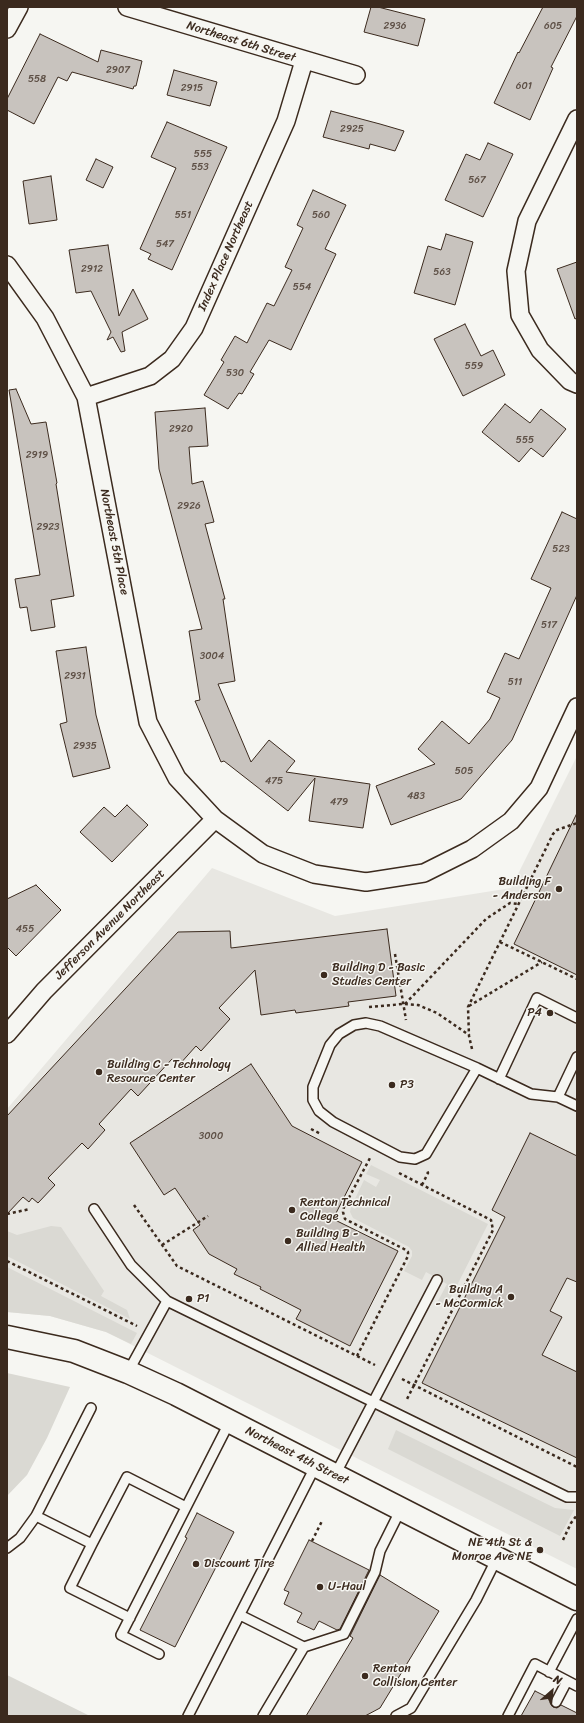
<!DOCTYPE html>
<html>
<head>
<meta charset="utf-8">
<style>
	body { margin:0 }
	#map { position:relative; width:584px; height:1723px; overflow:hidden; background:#f6f6f2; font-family:Sriracha,sans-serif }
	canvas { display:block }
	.frame { position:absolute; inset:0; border:8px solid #3b2a1e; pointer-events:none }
	.north { position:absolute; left:532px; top:1671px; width:40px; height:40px; -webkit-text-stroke:3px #f6f6f2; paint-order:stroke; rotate:27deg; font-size:11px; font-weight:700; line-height:16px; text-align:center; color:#3b2a1e }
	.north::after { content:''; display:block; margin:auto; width:14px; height:18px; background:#3b2a1e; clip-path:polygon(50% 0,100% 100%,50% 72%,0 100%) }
</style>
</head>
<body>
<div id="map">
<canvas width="584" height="1723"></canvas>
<div class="frame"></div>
<div class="north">N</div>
</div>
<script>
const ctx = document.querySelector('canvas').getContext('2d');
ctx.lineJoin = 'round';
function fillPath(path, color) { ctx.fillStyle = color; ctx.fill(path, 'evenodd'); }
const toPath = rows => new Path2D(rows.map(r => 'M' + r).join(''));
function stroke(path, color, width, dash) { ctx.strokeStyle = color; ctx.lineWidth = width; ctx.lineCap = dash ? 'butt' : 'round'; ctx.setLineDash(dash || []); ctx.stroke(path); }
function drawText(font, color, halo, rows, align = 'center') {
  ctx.font = font + ' Sriracha,sans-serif'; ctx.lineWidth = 3; ctx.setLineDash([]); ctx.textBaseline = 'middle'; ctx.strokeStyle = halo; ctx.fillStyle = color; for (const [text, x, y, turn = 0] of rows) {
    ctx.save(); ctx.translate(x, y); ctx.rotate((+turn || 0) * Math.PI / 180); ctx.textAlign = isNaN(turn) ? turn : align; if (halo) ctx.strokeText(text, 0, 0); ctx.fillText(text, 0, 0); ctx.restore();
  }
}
fillPath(toPath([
	[577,756,577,1569,106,1332,50,1316,7,1312,7,1109,212,868,335,916,511,888]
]), '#e8e7e2');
fillPath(toPath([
	[371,1165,488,1224,447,1305,438,1301,447,1284,426,1272,422,1280,404,1271,412,1256,412,1251,409,1247,353,1218,350,1212,351,1207,355,1209,359,1202,355,1199,364,1180,376,1187,380,1180,366,1174],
	[51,1226,61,1227,104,1291,101,1296,127,1310,130,1319,7,1256,7,1231,17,1235],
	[7,1267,137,1333,131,1344,106,1332,50,1316,7,1312],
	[7,1373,70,1387,47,1438,27,1475,7,1496],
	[396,1430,555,1508,574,1510,560,1536,388,1449],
	[7,1675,90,1716,7,1716]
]), '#dad9d3');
const building = toPath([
	[371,7,378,7,425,19,418,46,364,32,371,7],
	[543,7,577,7,577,16,551,67,553,68,530,120,494,103,518,52,519,53,543,7],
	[40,34,98,62,101,50,142,61,136,86,134,86,133,89,72,72,67,81,58,77,34,124,7,110,7,99,40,34],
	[174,70,217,82,210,106,167,95,174,70],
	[331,111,380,124,404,131,395,151,370,144,369,149,323,137,331,111],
	[167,122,227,147,172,270,148,259,151,254,140,249,176,168,151,157,167,122],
	[488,143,513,154,483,217,445,200,466,154,480,160,488,143],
	[96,159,113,167,103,188,86,180,96,159],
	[51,176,57,220,29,224,23,181,51,176],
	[313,190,346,205,325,249,336,254,291,350,269,340,250,372,254,374,242,394,239,393,228,409,204,395,224,362,221,360,235,336,247,343,267,303,274,306,292,270,285,267,303,228,297,225,313,190],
	[446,234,473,242,455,305,414,293,428,246,441,250,446,234],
	[108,245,119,316,133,289,148,319,122,332,125,351,121,352,113,337,107,340,111,332,91,291,76,293,69,250,108,245],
	[577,262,577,318,575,319,557,269,577,262],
	[465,324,481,356,493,350,505,375,463,396,434,339,465,324],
	[16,389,31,424,46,422,57,483,56,484,74,596,51,600,55,627,31,631,27,607,20,608,15,579,40,575,9,390,16,389],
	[505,404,530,423,541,409,566,429,543,457,531,448,519,462,482,432,505,404],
	[205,408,208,446,189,447,192,484,203,481,214,522,205,524,225,599,223,599,235,681,218,684,251,762,269,740,295,761,286,772,370,784,363,828,309,821,315,778,288,811,224,761,221,762,195,701,200,700,189,631,202,629,159,469,155,412,205,408],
	[562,512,577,519,577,595,512,740,461,799,391,825,376,786,435,764,418,749,442,721,469,744,490,719,500,698,487,692,505,653,519,659,551,588,531,579,562,512],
	[86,647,96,715,110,768,73,777,60,724,67,722,56,651,86,647],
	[127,805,148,825,112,862,80,832,104,807,115,817,127,805],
	[577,813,577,975,514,944,577,813],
	[36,885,61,910,16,956,7,947,7,899,36,885],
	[387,929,396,996,348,1002,349,1006,296,1013,295,1010,261,1015,255,970,219,1008,230,1019,201,1051,196,1046,179,1065,172,1059,138,1096,131,1089,99,1124,105,1130,88,1149,82,1143,48,1178,55,1185,38,1203,32,1198,29,1202,23,1197,7,1214,7,1116,178,932,230,931,231,948,387,929],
	[251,1064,292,1126,362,1162,333,1219,398,1251,350,1346,296,1319,301,1310,260,1289,261,1287,234,1274,237,1269,209,1254,193,1230,200,1225,175,1188,164,1195,130,1143,251,1064],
	[530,1133,577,1156,577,1282,567,1278,550,1311,562,1317,542,1355,577,1372,577,1458,422,1383,505,1217,492,1210,530,1133],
	[197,1513,234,1532,175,1647,140,1630,187,1538,185,1537,197,1513],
	[309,1540,369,1570,340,1629,337,1630,319,1621,314,1630,297,1622,302,1613,284,1604,289,1592,284,1590,309,1540],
	[380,1575,439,1611,380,1708,365,1716,306,1716,353,1638,350,1636,380,1575],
	[535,1691,551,1699,550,1703,553,1707,557,1708,561,1705,577,1713,577,1716,521,1716,535,1691]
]);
fillPath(building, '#c8c3be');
stroke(building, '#3b2a1e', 1);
const service = toPath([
	[477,1068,426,1154,415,1159,400,1157,333,1122,319,1111,313,1100,313,1087,330,1045,339,1034,354,1025,366,1023,380,1026,477,1068,531,1094,558,1097,577,1106],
	[499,1079,537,998,577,1018],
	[558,1097,577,1057],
	[94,1209,131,1265,167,1301,128,1372],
	[167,1301,567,1497,577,1497],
	[335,1475,437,1280],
	[36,1516,92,1544],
	[7,1548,20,1538,36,1516,91,1408],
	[240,1615,304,1647],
	[130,1618,70,1588,92,1544,127,1477,186,1507],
	[159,1654,121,1635,230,1421],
	[549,1672,577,1619],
	[556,1702,567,1681],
	[188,1716,316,1465],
	[263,1716,304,1647,344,1634,375,1572,380,1551,401,1509],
	[396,1716,411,1708,476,1600,497,1558],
	[508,1716,535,1664,577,1686]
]);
const minor = toPath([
	[127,7,356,75],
	[7,29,19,7],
	[577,119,527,221,516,271,520,315,540,350,570,381,577,384],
	[7,265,45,318,86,397,148,722,177,778,215,819,263,854,314,874,366,882,424,873,472,849,511,821,539,788,577,707],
	[86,397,150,376,172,359,194,328,286,121,304,61],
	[7,1034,44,991,215,819]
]);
const secondary = toPath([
	[7,1337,74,1351,128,1372,176,1394,577,1599]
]);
stroke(service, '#3b2a1e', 12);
stroke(minor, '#3b2a1e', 20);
stroke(secondary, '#3b2a1e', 25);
stroke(toPath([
	[500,942,577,979],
	[395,954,406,1020],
	[405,1004,486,919,510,903,519,904],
	[469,1006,542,962],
	[369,1007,403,1004,418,1005,437,1013,469,1035],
	[472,1049,469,1036,468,1007,553,834,557,830,577,823],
	[311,1129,321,1134],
	[399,1173,491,1220,493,1230,406,1401],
	[422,1185,428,1173,427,1170],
	[134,1205,177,1266,375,1365],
	[7,1214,30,1209],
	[162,1245,208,1216],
	[7,1261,137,1326],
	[357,1356,408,1256,408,1252,404,1249,345,1219,343,1212,344,1207,370,1158],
	[402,1379,577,1467],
	[563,1540,571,1523,577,1515],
	[312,1541,322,1521]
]), '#3b2a1e', 2.5, [3, 3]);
stroke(service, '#f6f6f2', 9);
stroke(minor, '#f6f6f2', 17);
stroke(secondary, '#f6f6f2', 22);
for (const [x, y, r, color] of [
	[559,889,4,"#3b2a1e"],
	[324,975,4,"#3b2a1e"],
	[550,1013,4,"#3b2a1e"],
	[99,1072,4,"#3b2a1e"],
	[392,1085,4,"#3b2a1e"],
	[292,1210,4,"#3b2a1e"],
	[288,1241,4,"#3b2a1e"],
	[511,1297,4,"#3b2a1e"],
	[189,1299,4,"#3b2a1e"],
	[540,1550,4,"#3b2a1e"],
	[196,1564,4,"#3b2a1e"],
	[320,1587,4,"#3b2a1e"],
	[365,1676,4,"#3b2a1e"]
]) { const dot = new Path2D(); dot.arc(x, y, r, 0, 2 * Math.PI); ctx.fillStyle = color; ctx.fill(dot); stroke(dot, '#f6f6f2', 1.5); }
drawText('10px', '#5e5046', null, [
	["2936",395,26],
	["605",553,26],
	["2907",118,70],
	["558",37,79],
	["601",524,86],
	["2915",192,88],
	["2925",352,129],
	["555",203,154],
	["553",200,167],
	["567",477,180],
	["551",183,215],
	["560",321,215],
	["547",165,244],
	["2912",92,269],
	["563",442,272],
	["554",302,287],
	["559",474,366],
	["530",235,373],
	["2920",181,429],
	["555",525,440],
	["2919",37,455],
	["2926",189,506],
	["2923",48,527],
	["523",561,549],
	["517",549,625],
	["3004",212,656],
	["2931",75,676],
	["511",515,682],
	["2935",85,746],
	["505",464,771],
	["475",274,781],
	["483",416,796],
	["479",339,802],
	["455",25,929],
	["3000",211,1136]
]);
drawText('12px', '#3b2a1e', '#f6f6f2', [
	["Northeast 6th Street",241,42,17],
	["Index Place Northeast",226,256,-66],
	["Northeast 5th Place",114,542,79],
	["Jefferson Avenue Northeast",110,925,-45],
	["Northeast 4th Street",297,1456,27]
]);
drawText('12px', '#3b2a1e', '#f6f6f2', [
	["Building F",551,882,"right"],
	["- Anderson",551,896,"right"],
	["Building D - Basic",332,968],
	["Studies Center",332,982],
	["P4",542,1013,"right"],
	["Building C - Technology",107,1065],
	["Resource Center",107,1079],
	["P3",400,1085],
	["Renton Technical",300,1203],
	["College",300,1217],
	["Building B -",296,1234],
	["Allied Health",296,1248],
	["Building A",503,1290,"right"],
	["- McCormick",503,1304,"right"],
	["P1",197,1299],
	["NE 4th St &",532,1543,"right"],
	["Monroe Ave NE",532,1557,"right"],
	["Discount Tire",204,1564],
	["U-Haul",328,1587],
	["Renton",373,1669],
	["Collision Center",373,1683]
], 'left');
</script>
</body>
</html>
